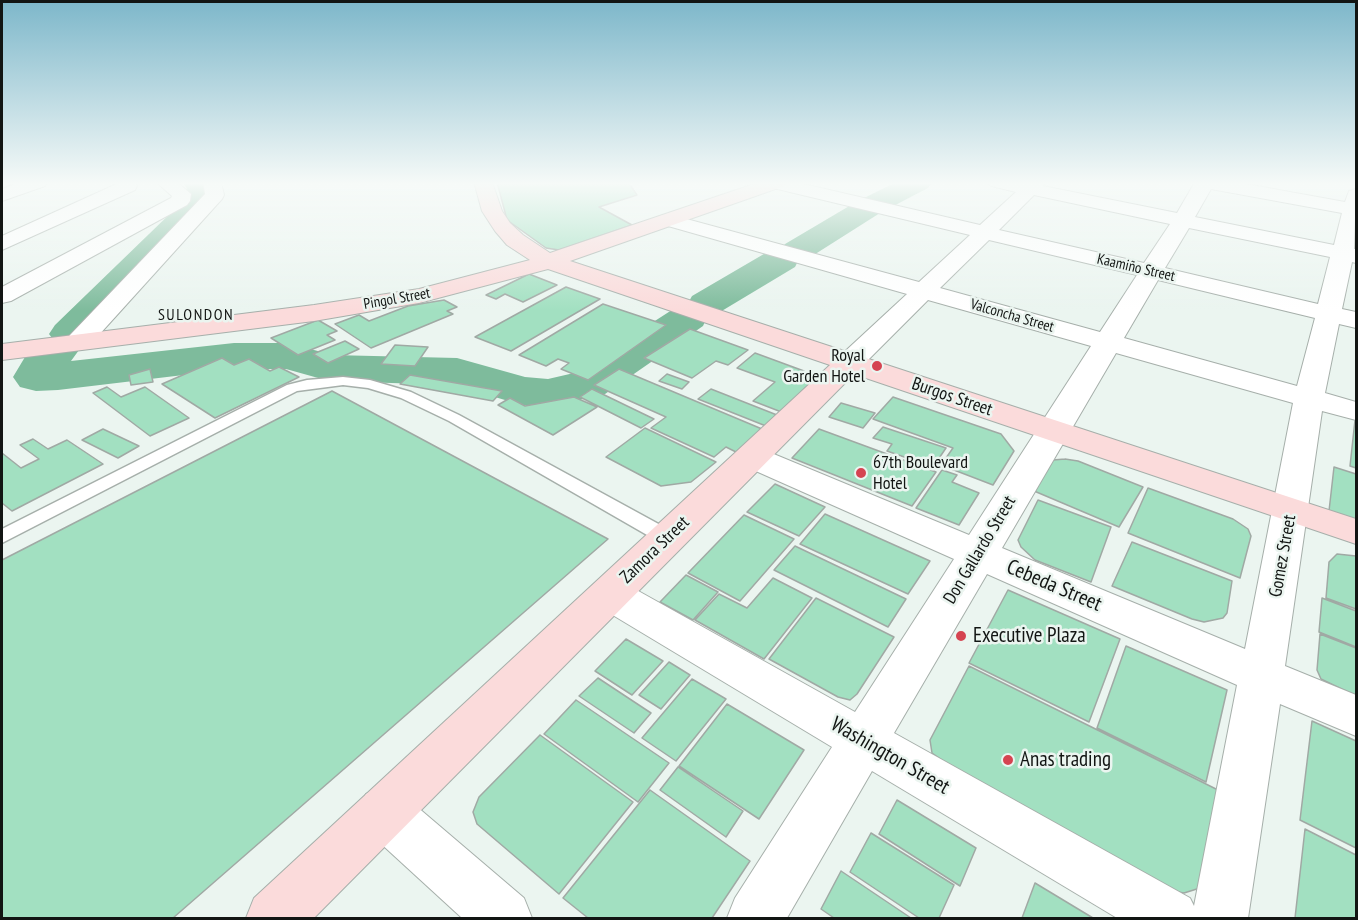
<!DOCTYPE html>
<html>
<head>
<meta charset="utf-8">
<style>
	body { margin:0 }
	#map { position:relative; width:1358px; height:920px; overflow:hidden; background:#ebf5f0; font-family:"PT Sans Narrow",sans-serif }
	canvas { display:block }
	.frame { position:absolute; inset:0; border:3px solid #121513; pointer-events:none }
</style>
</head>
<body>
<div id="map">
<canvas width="1358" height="920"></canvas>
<div class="frame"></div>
</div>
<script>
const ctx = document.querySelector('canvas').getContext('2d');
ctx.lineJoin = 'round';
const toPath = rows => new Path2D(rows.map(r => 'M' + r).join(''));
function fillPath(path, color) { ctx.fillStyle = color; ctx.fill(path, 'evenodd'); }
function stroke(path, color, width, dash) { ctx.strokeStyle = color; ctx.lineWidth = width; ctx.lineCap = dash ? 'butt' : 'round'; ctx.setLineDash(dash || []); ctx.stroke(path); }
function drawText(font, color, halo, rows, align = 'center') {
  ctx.font = font + ' "PT Sans Narrow",sans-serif'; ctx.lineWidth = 5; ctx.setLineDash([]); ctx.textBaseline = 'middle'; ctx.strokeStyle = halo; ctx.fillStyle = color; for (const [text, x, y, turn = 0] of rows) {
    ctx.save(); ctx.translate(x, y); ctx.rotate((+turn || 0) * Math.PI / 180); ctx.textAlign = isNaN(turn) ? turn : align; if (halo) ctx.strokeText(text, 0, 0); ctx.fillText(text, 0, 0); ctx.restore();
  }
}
fillPath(toPath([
	[183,182,212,182,218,191,202,217,85,343,75,345,79,350,71,361,234,343,289,343,332,355,457,358,525,377,548,379,574,373,675,308,687,305,692,296,769,251,781,249,785,244,856,202,896,182,932,182,928,188,880,213,809,258,798,261,795,267,720,312,708,315,703,326,605,394,548,407,522,405,454,385,329,381,286,369,234,369,58,390,36,391,20,387,13,377,25,357,42,341,52,338,49,334,55,325,180,204,188,191,183,182]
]), '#7ebb9c');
const building = toPath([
	[497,182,628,182,637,195,599,207,632,225,559,250,546,248,507,220,497,182],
	[529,274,557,285,523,302,505,294,496,299,486,295,529,274],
	[566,287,600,299,511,351,475,337,566,287],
	[444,300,457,307,447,311,453,314,371,348,335,324,359,315,369,321,408,306,444,300],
	[603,304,666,325,588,380,561,369,569,363,558,359,546,366,519,355,603,304],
	[318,320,337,331,327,335,335,340,298,355,271,338,318,320],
	[690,329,748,350,728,365,716,361,692,378,644,358,690,329],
	[345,341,359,349,328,363,313,354,345,341],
	[395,345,428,347,415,366,381,364,395,345],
	[755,353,804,371,813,386,784,413,753,401,775,382,737,368,755,353],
	[222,358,234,365,249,359,270,371,279,367,299,377,215,418,162,384,222,358],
	[150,369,153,382,131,385,129,375,150,369],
	[619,369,762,429,736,452,726,447,714,457,651,428,666,417,594,385,619,369],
	[667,374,689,382,682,389,659,381,667,374],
	[410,375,502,391,493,401,400,384,410,375],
	[107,387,121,397,145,387,189,418,150,436,93,393,107,387],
	[592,389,654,419,641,428,580,397,592,389],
	[711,389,777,415,766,426,698,399,711,389],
	[332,391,608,539,173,918,2,918,2,560,332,391],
	[574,397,597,407,553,435,498,405,510,398,525,406,574,397],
	[893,397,1001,434,1014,451,993,485,941,465,953,448,873,419,893,397],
	[841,403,875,413,863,428,829,417,841,403],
	[1355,420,1356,420,1356,468,1350,466,1355,420],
	[883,427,946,448,933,467,887,451,892,444,873,438,883,427],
	[645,428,716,462,691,482,661,486,606,457,645,428],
	[103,429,139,446,118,458,82,440,103,429],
	[819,429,936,472,912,506,792,458,819,429],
	[33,439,48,449,67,440,103,464,12,511,2,503,2,453,21,468,39,459,20,445,33,439],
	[1065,459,1078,461,1143,487,1119,527,1027,488,1053,460,1065,459],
	[1334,467,1356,474,1356,520,1329,511,1334,467],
	[942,470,957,475,952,482,979,493,959,525,916,508,942,470],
	[775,484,825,507,799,536,747,512,775,484],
	[1148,488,1233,519,1248,529,1251,536,1240,578,1128,533,1148,488],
	[1038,500,1111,527,1091,582,1035,560,1021,547,1018,540,1038,500],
	[825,514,930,561,908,594,800,544,825,514],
	[744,515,794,539,740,601,688,573,744,515],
	[1132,542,1232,581,1227,613,1223,618,1204,622,1192,619,1112,586,1132,542],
	[795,546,906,599,888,627,774,570,795,546],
	[1337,554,1356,556,1356,609,1326,598,1329,562,1337,554],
	[686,575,718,592,693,620,660,602,686,575],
	[773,578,812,598,764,659,695,620,719,594,747,608,773,578],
	[1008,590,1120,639,1089,722,969,663,1008,590],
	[816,598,894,637,857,694,850,700,838,697,769,659,816,598],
	[1322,598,1356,611,1356,647,1319,632,1322,598],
	[1320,634,1356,648,1356,696,1321,679,1317,670,1320,634],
	[626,639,663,661,632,695,595,671,626,639],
	[1126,646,1227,690,1206,782,1097,728,1126,646],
	[669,662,690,675,661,709,639,695,669,662],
	[969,666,1220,791,1200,888,1184,893,1172,891,946,763,932,753,930,740,969,666],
	[598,678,651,713,634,733,579,696,598,678],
	[692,679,726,699,676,761,642,738,692,679],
	[576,700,669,763,638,802,544,734,576,700],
	[727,704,804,750,759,819,679,766,727,704],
	[1312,721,1356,741,1356,848,1300,820,1312,721],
	[540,735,633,802,559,894,477,824,473,812,479,797,540,735],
	[678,767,743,811,726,837,660,790,678,767],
	[650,790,750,861,712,918,588,918,563,898,650,790],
	[897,800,976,848,960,886,879,834,897,800],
	[1305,829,1356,855,1356,918,1295,918,1305,829],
	[871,833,954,885,939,918,919,918,850,872,871,833],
	[841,871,911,918,834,918,821,909,841,871],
	[1035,883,1093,918,1022,918,1035,883]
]);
fillPath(building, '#a2e0c1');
stroke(building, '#a0a9a4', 1.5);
const lane = toPath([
	[343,377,370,380,411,392,459,415,675,533,677,538,675,543,668,544,661,543,449,421,401,398,368,388,343,385,297,391,2,543,2,529,287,385,307,380,343,377]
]);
const street = toPath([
	[21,182,48,182,45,186,2,201,2,189,21,182],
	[121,182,135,182,137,186,135,190,2,250,2,236,121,182],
	[156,182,177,182,191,194,190,201,187,205,11,301,2,303,2,287,171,198,172,196,156,182],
	[203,182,221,182,224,195,222,199,88,347,79,349,70,347,66,341,70,335,205,194,203,182],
	[795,182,980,225,1016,192,991,186,988,182,1046,182,1043,186,1177,213,1195,182,1235,182,1345,202,1349,191,1356,189,1354,249,1356,249,1356,263,1352,262,1342,309,1356,312,1356,328,1339,324,1325,393,1356,402,1356,420,1322,411,1285,666,1356,695,1356,736,1280,704,1248,918,1117,918,872,771,787,918,727,918,735,898,832,747,596,605,590,594,596,583,610,579,624,583,855,712,954,559,740,464,736,457,740,450,752,447,764,450,969,535,1091,346,928,300,860,368,850,370,840,368,836,362,840,356,907,294,661,224,658,220,661,216,668,214,919,282,970,235,769,187,766,183,795,182],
	[1211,189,1342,213,1334,245,1195,217,1211,189],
	[1034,195,1170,224,1144,263,999,230,1034,195],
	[1189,228,1330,257,1318,304,1165,268,1189,228],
	[989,240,1137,275,1100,332,940,288,989,240],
	[1158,280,1315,318,1297,386,1124,338,1158,280],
	[1116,353,1293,403,1245,649,1002,548,1116,353],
	[987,574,1237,685,1194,906,1190,898,894,733,987,574],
	[384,787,402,794,524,898,532,918,462,918,366,830,358,812,366,794,384,787]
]);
const secondary = toPath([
	[474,182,492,182,502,211,510,223,523,235,550,253,760,182,787,182,784,186,570,261,1356,519,1356,544,854,374,314,918,246,918,254,898,830,365,548,269,419,303,314,321,2,360,2,344,314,305,419,289,530,260,507,245,495,231,482,211,474,182]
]);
stroke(lane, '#a6afaa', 3);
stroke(street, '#a6afaa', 2);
stroke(secondary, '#a6afaa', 2);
fillPath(lane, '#fff');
fillPath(street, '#fff');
fillPath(secondary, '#fbdbdb');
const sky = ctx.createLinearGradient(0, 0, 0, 311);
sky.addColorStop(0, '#7db7ca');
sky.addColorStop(0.59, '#f6faf8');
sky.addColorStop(1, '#f6faf800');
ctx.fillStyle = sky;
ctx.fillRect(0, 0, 1358, 311);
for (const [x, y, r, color] of [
	[877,366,6,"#d54451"],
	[861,473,6,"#d54451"],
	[961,636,6,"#d54451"],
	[1008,760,6,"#d54451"]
]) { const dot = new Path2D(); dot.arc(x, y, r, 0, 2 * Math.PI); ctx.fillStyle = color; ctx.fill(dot); stroke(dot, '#ebf5f0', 2); }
drawText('15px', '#121513', '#ebf5f0', [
	["Kaamiño Street",1136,268,13],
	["Pingol Street",397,299,-10],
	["Valconcha Street",1012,316,16]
]);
ctx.letterSpacing = '1.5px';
drawText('16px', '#121513', '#ebf5f0', [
	["SULONDON",196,315]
]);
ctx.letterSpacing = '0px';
drawText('18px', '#121513', '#ebf5f0', [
	["Royal",865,356],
	["Garden Hotel",865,377],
	["67th Boulevard",873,463,"left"],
	["Hotel",873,484,"left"]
], 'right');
drawText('18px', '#121513', '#ebf5f0', [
	["Burgos Street",952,397,19],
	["Zamora Street",655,550,-44],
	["Don Gallardo Street",980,550,-59],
	["Gomez Street",1283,556,-80]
]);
drawText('21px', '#121513', '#ebf5f0', [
	["Cebeda Street",1054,586,23],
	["Washington Street",890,756,30]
]);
drawText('21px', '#121513', '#ebf5f0', [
	["Executive Plaza",973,636],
	["Anas trading",1020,760]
], 'left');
</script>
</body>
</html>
